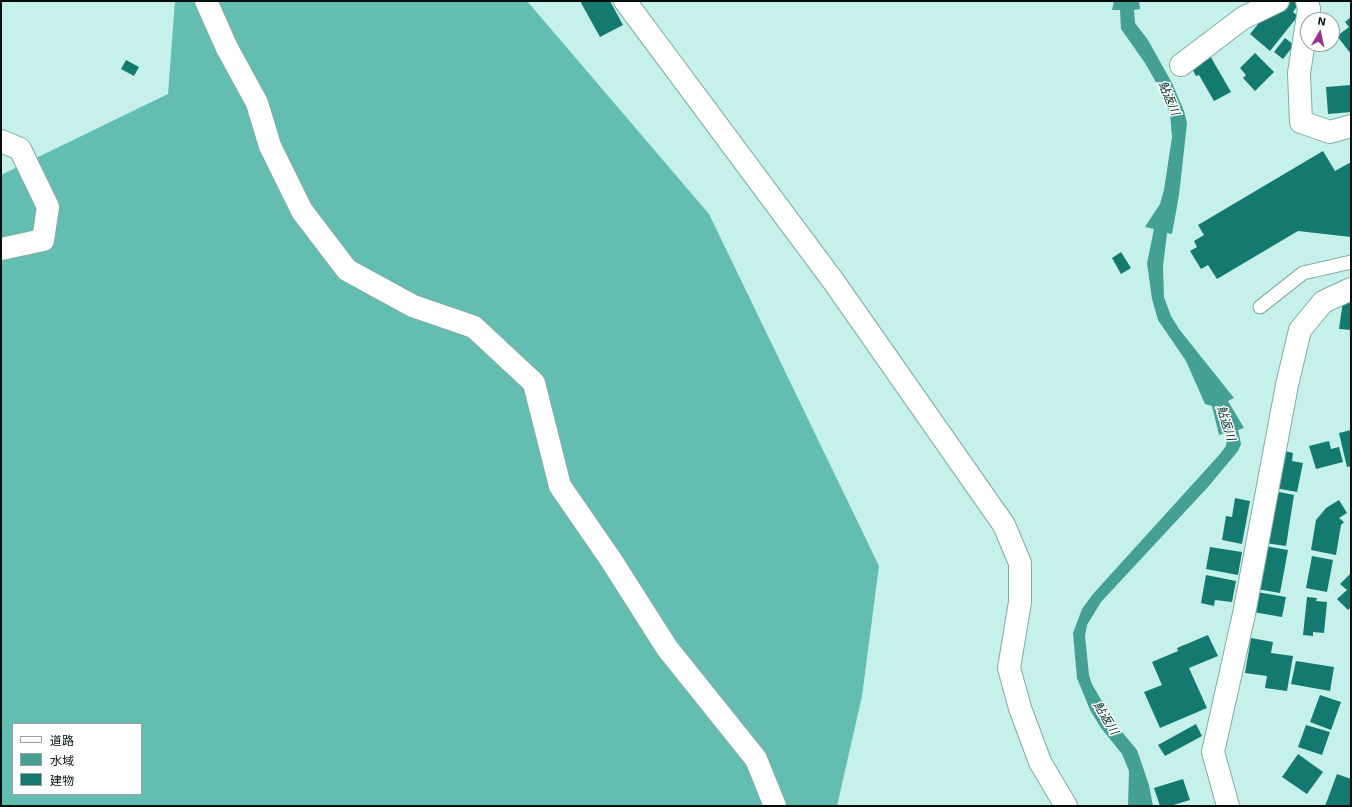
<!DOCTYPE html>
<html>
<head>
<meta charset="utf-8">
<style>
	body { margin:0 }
	#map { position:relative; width:1352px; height:807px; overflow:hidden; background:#c6f1ea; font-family:"Exo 2","Noto Sans JP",sans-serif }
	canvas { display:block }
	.frame { position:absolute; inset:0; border:2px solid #020f0d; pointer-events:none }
	.legend { position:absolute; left:12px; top:723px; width:130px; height:72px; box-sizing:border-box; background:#fff; border:1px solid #9a9f9e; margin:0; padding:5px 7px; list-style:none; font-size:12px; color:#020f0d }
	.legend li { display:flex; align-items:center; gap:8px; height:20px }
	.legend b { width:20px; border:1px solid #9a9f9e }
	.north { position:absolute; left:1300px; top:12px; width:40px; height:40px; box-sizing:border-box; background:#fff; border:1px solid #9a9f9e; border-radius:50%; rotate:9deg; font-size:11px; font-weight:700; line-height:16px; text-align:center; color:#020f0d }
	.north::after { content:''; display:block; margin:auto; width:14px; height:18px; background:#9d2f8e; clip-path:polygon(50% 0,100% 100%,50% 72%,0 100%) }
</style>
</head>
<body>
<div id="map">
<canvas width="1352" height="807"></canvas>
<div class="frame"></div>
<ul class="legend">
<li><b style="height:5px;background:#fff"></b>道路</li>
<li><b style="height:11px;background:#45a094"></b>水域</li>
<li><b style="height:11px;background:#147a6f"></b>建物</li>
</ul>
<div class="north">N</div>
</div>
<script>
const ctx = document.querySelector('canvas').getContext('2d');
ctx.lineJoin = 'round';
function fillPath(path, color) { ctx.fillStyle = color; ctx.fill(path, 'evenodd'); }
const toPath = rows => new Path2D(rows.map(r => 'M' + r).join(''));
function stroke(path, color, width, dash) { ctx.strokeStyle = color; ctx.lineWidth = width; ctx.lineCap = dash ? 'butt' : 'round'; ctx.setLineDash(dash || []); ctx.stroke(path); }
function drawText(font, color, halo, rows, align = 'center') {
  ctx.font = font + ' "Exo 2","Noto Sans JP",sans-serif'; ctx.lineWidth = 3; ctx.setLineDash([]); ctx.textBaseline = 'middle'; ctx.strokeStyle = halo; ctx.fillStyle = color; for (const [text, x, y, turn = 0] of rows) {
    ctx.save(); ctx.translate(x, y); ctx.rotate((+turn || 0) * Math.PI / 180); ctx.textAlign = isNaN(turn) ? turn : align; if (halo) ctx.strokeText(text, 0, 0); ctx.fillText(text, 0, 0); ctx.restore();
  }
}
fillPath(toPath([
	[175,1,527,1,709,214,879,566,862,696,837,806,1,806,1,175,168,94],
	[13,724,141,724,141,794,13,794]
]), '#64bdb1');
fillPath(toPath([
	[1114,1,1139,1,1140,9,1134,10,1135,23,1148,40,1172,83,1184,111,1187,123,1179,195,1172,234,1167,233,1163,266,1164,297,1171,316,1179,329,1234,398,1228,401,1244,428,1238,430,1241,444,1238,451,1208,487,1101,602,1087,625,1085,636,1089,675,1092,684,1113,721,1137,750,1149,785,1153,806,1128,806,1129,771,1122,754,1101,728,1090,710,1077,678,1073,633,1082,609,1093,594,1220,454,1226,446,1227,439,1225,433,1219,435,1212,406,1205,404,1186,361,1158,320,1152,299,1147,263,1154,229,1145,227,1160,204,1164,190,1172,137,1170,114,1161,91,1145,63,1121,29,1120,10,1112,10]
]), '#45a094');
fillPath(toPath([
	[580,1,610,1,623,25,600,37],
	[1285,1,1294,1,1298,5,1293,12,1298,16,1270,51,1250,34,1272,7],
	[1351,17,1351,54,1337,36,1349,27,1345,22],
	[1285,38,1294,45,1283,59,1274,52],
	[1255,53,1274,72,1255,91,1243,78,1246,75,1240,68],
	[1209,54,1231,92,1214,101,1199,75,1196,76,1190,65],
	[126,60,139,67,134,76,121,69],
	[1351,85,1351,112,1328,114,1326,87],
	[1323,151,1335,171,1351,162,1351,237,1298,231,1217,279,1208,265,1201,269,1190,251,1197,247,1194,241,1204,235,1198,225],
	[1121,252,1131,268,1121,274,1112,258],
	[1343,301,1351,302,1351,330,1339,329],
	[1351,430,1351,466,1347,467,1339,433],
	[1329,441,1331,449,1339,447,1343,462,1316,469,1309,446],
	[1281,450,1293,453,1292,461,1303,463,1297,492,1275,488],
	[1274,491,1294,495,1286,546,1265,543],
	[1235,498,1250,501,1242,544,1222,540,1226,516,1232,517],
	[1339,500,1347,513,1339,518,1344,522,1341,525,1336,555,1311,550,1316,520,1326,508],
	[1265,546,1288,550,1280,593,1257,589],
	[1210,547,1242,552,1238,575,1206,569],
	[1312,556,1333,560,1327,592,1306,588],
	[1351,573,1351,607,1348,610,1337,599,1347,590,1340,584],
	[1206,575,1236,581,1232,602,1215,600,1214,606,1201,603],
	[1257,592,1286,597,1282,617,1253,612],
	[1307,597,1317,598,1316,601,1327,602,1324,633,1313,632,1313,636,1303,635],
	[1208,635,1218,656,1189,668,1207,708,1160,728,1144,692,1162,685,1152,662,1178,651,1177,648],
	[1251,638,1273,642,1271,653,1293,656,1287,691,1265,688,1267,676,1245,673],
	[1296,661,1334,667,1330,691,1291,684],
	[1320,695,1341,702,1331,730,1310,722],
	[1196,724,1202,736,1165,756,1158,745],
	[1306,725,1330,732,1322,755,1298,747],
	[1298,754,1323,772,1307,794,1282,777],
	[1337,774,1351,779,1351,806,1325,806],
	[1183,779,1190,800,1170,806,1160,806,1154,788]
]), '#147a6f');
const lane = toPath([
	[1260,307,1303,273,1351,262]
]);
const street = toPath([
	[206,1,227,48,257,103,270,146,302,211,347,270,413,306,474,327,534,383,560,486,611,560,667,648,756,759,775,806],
	[625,1,834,282,1004,525,1020,563,1020,602,1009,668,1020,708,1040,762,1066,806],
	[1307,1,1309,9,1299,73,1301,122,1330,132,1351,126],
	[1181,65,1243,18,1278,1],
	[1,141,20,149,48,207,43,240,1,249],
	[1228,806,1213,752,1244,614,1287,385,1300,330,1323,302,1351,289]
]);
stroke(lane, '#82aba4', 15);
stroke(street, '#82aba4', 24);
stroke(lane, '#fff', 13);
stroke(street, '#fff', 22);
drawText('italic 12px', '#05322d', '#fff', [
	["鮎返川",1169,98,67],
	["鮎返川",1226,423,72],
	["鮎返川",1106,718,59]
]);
</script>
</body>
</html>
